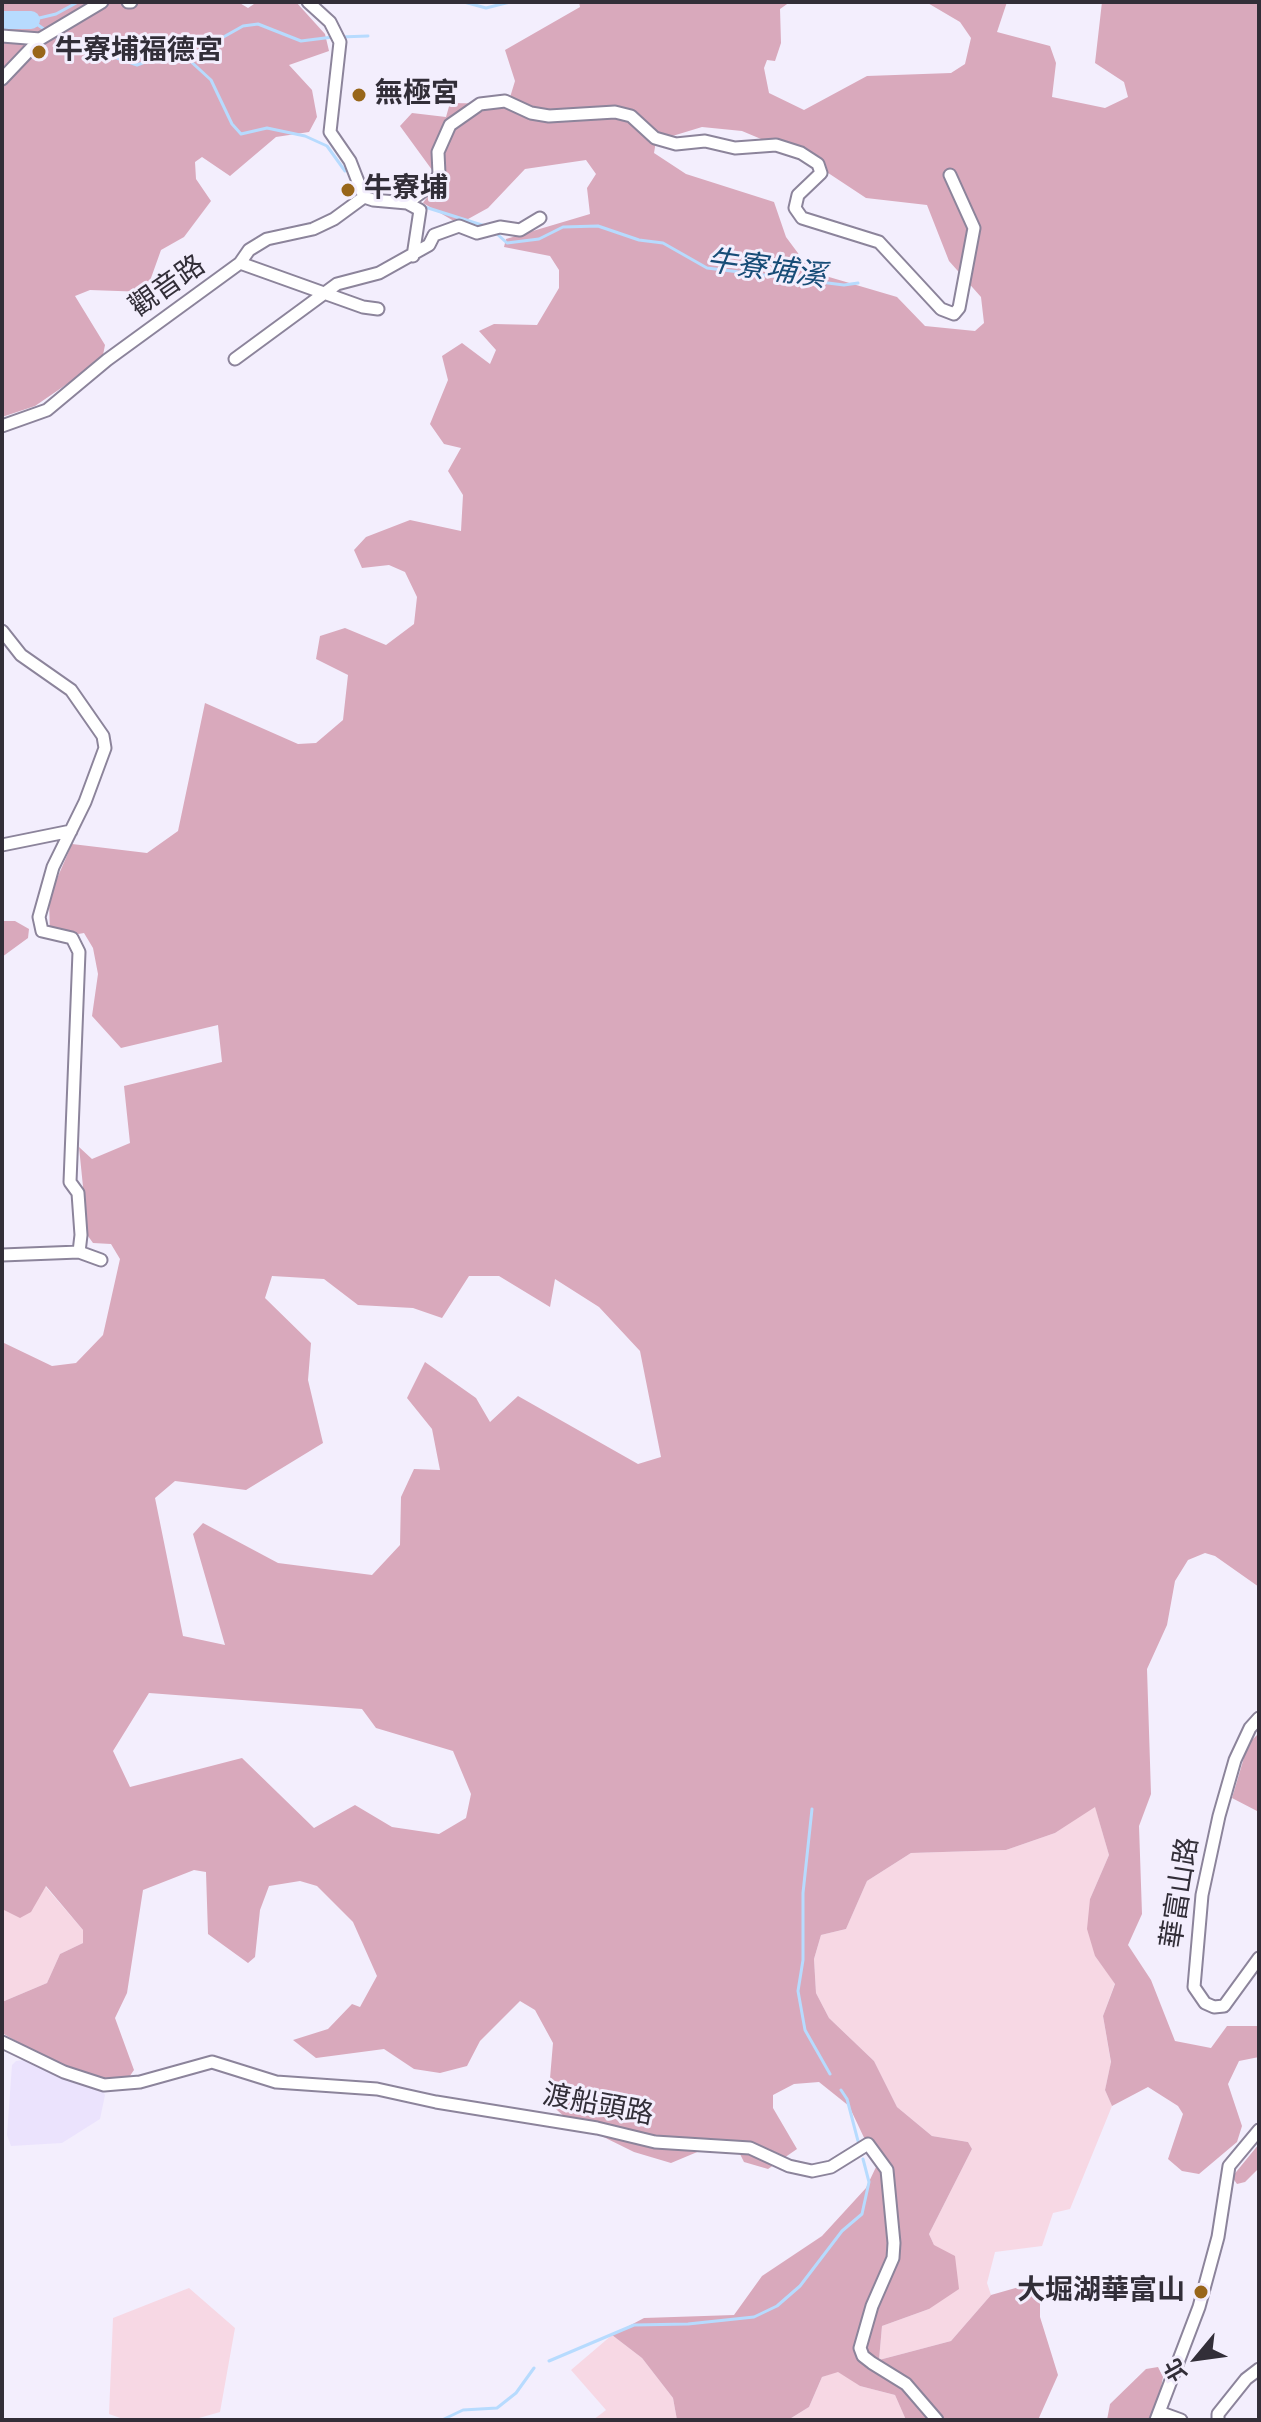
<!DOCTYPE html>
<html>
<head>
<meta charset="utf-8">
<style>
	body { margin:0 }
	#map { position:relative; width:1261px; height:2422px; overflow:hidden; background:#f3eefd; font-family:"Times New Roman","Noto Sans TC",serif }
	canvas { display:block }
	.frame { position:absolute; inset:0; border:4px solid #322e38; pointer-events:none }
	.north { position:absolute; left:1157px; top:2318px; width:80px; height:80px; -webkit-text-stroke:6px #f3eefd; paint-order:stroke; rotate:241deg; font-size:22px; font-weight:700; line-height:32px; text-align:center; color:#322e38 }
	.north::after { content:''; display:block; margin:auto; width:28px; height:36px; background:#322e38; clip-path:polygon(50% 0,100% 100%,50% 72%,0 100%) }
</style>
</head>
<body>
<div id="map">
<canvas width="1261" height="2422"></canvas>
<div class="frame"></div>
<div class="north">北</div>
</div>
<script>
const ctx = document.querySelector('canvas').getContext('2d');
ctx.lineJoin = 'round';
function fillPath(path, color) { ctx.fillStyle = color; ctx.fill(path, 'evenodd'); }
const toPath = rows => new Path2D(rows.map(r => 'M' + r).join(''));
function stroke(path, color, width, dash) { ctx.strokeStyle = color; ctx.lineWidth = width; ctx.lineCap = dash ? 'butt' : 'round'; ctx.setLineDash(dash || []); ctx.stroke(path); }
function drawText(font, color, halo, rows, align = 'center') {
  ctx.font = font + ' "Times New Roman","Noto Sans TC",serif'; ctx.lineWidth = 6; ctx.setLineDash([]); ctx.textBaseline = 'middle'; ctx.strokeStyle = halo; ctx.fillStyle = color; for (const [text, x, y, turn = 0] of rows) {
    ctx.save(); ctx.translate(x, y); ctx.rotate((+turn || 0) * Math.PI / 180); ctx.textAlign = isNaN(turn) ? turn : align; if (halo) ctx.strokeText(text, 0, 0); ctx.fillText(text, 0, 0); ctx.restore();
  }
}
fillPath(toPath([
	[32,2059,101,2089,105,2095,100,2119,62,2143,11,2146,7,2135,12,2065,16,2061]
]), '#ebe3fd');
fillPath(toPath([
	[1095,1806,1109,1855,1090,1899,1095,1956,1115,1983,1103,2016,1111,2063,1105,2090,1112,2106,1070,2209,1053,2213,1042,2246,995,2252,987,2283,991,2295,951,2341,879,2360,882,2326,929,2309,934,2245,929,2234,972,2149,968,2142,932,2136,897,2107,874,2061,829,2018,816,1993,814,1959,821,1935,846,1929,867,1881,911,1853,1006,1850,1055,1833],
	[45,1886,83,1930,83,1943,60,1954,47,1983,2,2002,2,1909,10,1910],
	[189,2288,235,2328,220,2412,192,2420,126,2420,109,2414,113,2318],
	[612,2335,642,2358,673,2398,677,2420,593,2420,606,2410,571,2370],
	[838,2371,860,2386,895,2395,906,2420,788,2420,809,2407,822,2377]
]), '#f7d8e4');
fillPath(toPath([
	[2,2,238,2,248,8,257,2,296,2,325,34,329,51,289,65,312,90,317,117,309,132,276,137,230,176,202,157,195,162,196,179,211,201,184,237,161,250,146,292,90,290,75,296,105,345,102,360,35,406,2,417],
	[579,2,790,2,780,9,781,43,775,61,767,60,764,68,769,93,804,110,867,76,951,73,965,64,971,38,960,22,926,2,1007,2,997,32,1050,46,1056,63,1052,97,1105,108,1128,97,1124,82,1095,63,1102,2,1259,2,1259,1587,1215,1556,1205,1553,1188,1560,1175,1581,1167,1625,1147,1669,1151,1794,1139,1826,1142,1914,1128,1945,1151,1980,1175,2041,1211,2048,1227,2026,1259,2026,1259,2057,1239,2061,1228,2084,1242,2126,1237,2142,1199,2174,1182,2171,1168,2159,1183,2114,1178,2106,1148,2087,1112,2106,1105,2090,1111,2062,1103,2016,1115,1984,1095,1956,1087,1929,1090,1899,1109,1855,1095,1807,1055,1833,1006,1850,911,1853,867,1881,846,1929,821,1935,814,1959,816,1993,829,2018,874,2061,897,2107,932,2136,968,2142,972,2149,929,2234,934,2245,955,2256,959,2289,929,2309,882,2326,879,2360,951,2341,991,2295,1040,2281,1040,2317,1058,2375,1038,2420,906,2420,895,2395,860,2386,838,2372,822,2377,809,2407,788,2420,677,2420,673,2398,642,2358,612,2335,644,2318,734,2315,762,2276,822,2236,866,2188,877,2165,849,2106,819,2082,794,2084,773,2095,773,2108,797,2149,768,2169,744,2162,738,2150,714,2145,671,2163,634,2152,567,2119,548,2102,553,2043,535,2010,520,2001,480,2041,467,2066,440,2073,414,2069,384,2049,316,2058,293,2040,328,2029,352,2004,360,2007,377,1976,353,1922,317,1886,300,1881,269,1886,260,1910,255,1957,248,1963,208,1934,206,1872,194,1870,143,1890,127,1993,115,2018,134,2070,127,2080,76,2075,2,2033,2,2002,47,1983,60,1954,83,1943,83,1930,46,1886,31,1912,20,1918,2,1909,2,1342,52,1366,76,1363,103,1335,120,1259,111,1244,93,1243,88,1236,79,1147,92,1159,130,1143,124,1086,222,1062,218,1025,121,1048,92,1016,98,974,93,948,84,933,50,939,49,897,72,844,147,853,178,831,205,703,298,744,316,743,343,720,348,675,316,659,320,636,345,628,386,645,414,624,417,597,405,572,389,565,362,568,354,550,366,537,410,520,461,531,463,495,448,471,461,448,444,444,430,424,448,380,442,356,462,343,490,364,496,350,479,331,494,324,537,325,559,288,559,270,550,256,504,247,506,239,590,214,587,188,596,174,586,160,525,169,488,208,459,224,423,203,438,182,435,174,400,126,412,113,446,117,450,103,508,104,515,81,505,50,580,7],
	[702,127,742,131,804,157,866,198,927,205,949,261,981,297,984,323,975,331,925,326,897,297,812,272,786,237,774,202,686,174,654,153,656,141],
	[272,1276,324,1279,358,1305,413,1308,442,1318,469,1276,499,1276,550,1307,555,1279,599,1307,640,1351,661,1457,638,1464,518,1396,490,1422,476,1398,425,1362,407,1398,432,1429,440,1470,414,1469,401,1497,400,1545,372,1575,278,1563,203,1523,193,1534,225,1645,183,1636,155,1498,175,1481,246,1490,323,1443,308,1380,311,1343,265,1298],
	[149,1693,362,1709,376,1728,453,1751,471,1794,466,1818,439,1834,392,1827,355,1805,314,1828,242,1758,130,1787,113,1751],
	[2,921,15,921,29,929,28,938,2,957],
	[1259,1733,1259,1811,1257,1811,1232,1798,1248,1744],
	[1259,2144,1259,2168,1245,2182,1237,2184,1232,2177],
	[1158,2367,1163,2377,1155,2420,1107,2420,1110,2404,1146,2369]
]), '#d9a9bc');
stroke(toPath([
	[464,2,486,8,510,2],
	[31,20,48,32],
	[31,20,56,14,78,2],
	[54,36,137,65,167,54,187,58,211,80,232,124,241,134,267,128,305,136,327,146,345,171],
	[340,37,368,36],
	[188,57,243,26,258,24,301,41,333,37],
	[425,207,485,226],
	[496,233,507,243,539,239,563,227,598,226,639,240,663,243,707,268,844,285,858,283],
	[812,1809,803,1893,803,1960,798,1991,805,2030,830,2074],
	[841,2090,847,2099,858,2141],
	[549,2361,634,2325,688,2324,754,2317,777,2306,800,2286,842,2231,862,2214,869,2182,863,2159],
	[442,2420,463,2410,497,2408,516,2393,534,2368]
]), '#b7dbfe', 3);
stroke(toPath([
	[2,20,31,20]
]), '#b7dbfe', 18);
const minor = toPath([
	[128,2,131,2],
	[308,2,330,22,340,42,330,132,350,161,364,197,373,200,407,203,434,183,439,174,438,152,450,125,480,104,505,101,531,113,549,116,615,112,631,116,655,138,676,144,705,141,735,148,776,145,801,153,818,164,821,173,798,195,795,208,802,218,879,242,941,309,954,314,959,308,974,228,950,175],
	[2,36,40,39,102,2],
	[2,79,40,39],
	[407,203,420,210,413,256],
	[240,263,249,250,267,239,313,229,334,219,364,197],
	[235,359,337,284,379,273,429,245,434,235,459,226,477,233,500,227,520,230,540,218],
	[2,426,47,410,107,360,240,263,363,307,378,309],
	[2,631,21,655,71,690,103,736,105,748,85,802,53,867,39,917,42,931,72,938,79,952,70,1182,78,1193,81,1235,79,1252,2,1255],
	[2,845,71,831],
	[79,1252,101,1260],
	[1259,1718,1250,1728,1235,1760,1219,1816,1202,1895,1194,1987,1205,2003,1214,2007,1224,2006,1259,1958],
	[2,2042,64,2072,104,2085,140,2082,212,2062,276,2082,377,2089,436,2102,597,2128,655,2142,750,2148,789,2166,812,2171,831,2167,868,2144,887,2170,894,2243,893,2258,872,2306,860,2348,863,2356,872,2363,906,2384,937,2420],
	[1159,2412,1181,2420],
	[1156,2420,1199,2307,1218,2237,1229,2166,1259,2130],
	[1218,2420,1218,2414,1246,2379,1259,2369]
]);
stroke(minor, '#8c849b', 15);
stroke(minor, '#fff', 11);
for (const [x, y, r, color] of [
	[39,52,8,"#98661a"],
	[359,95,8,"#98661a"],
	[348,190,8,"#98661a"],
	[1201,2292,8,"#98661a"]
]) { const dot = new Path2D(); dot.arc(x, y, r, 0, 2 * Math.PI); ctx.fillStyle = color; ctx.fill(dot); stroke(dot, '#f3eefd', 3); }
drawText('bold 28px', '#322e38', '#f3eefd', [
	["牛寮埔福德宮",55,52],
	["無極宮",375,95],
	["牛寮埔",364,190],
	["大堀湖華富山",1185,2292,"right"]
], 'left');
drawText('28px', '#322e38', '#f3eefd', [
	["觀音路",168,287,-35],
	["華富山路",1181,1893,-81],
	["渡船頭路",598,2106,11]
]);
drawText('italic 30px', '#174c77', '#f3eefd', [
	["牛寮埔溪",766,270,8]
]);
</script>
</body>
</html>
